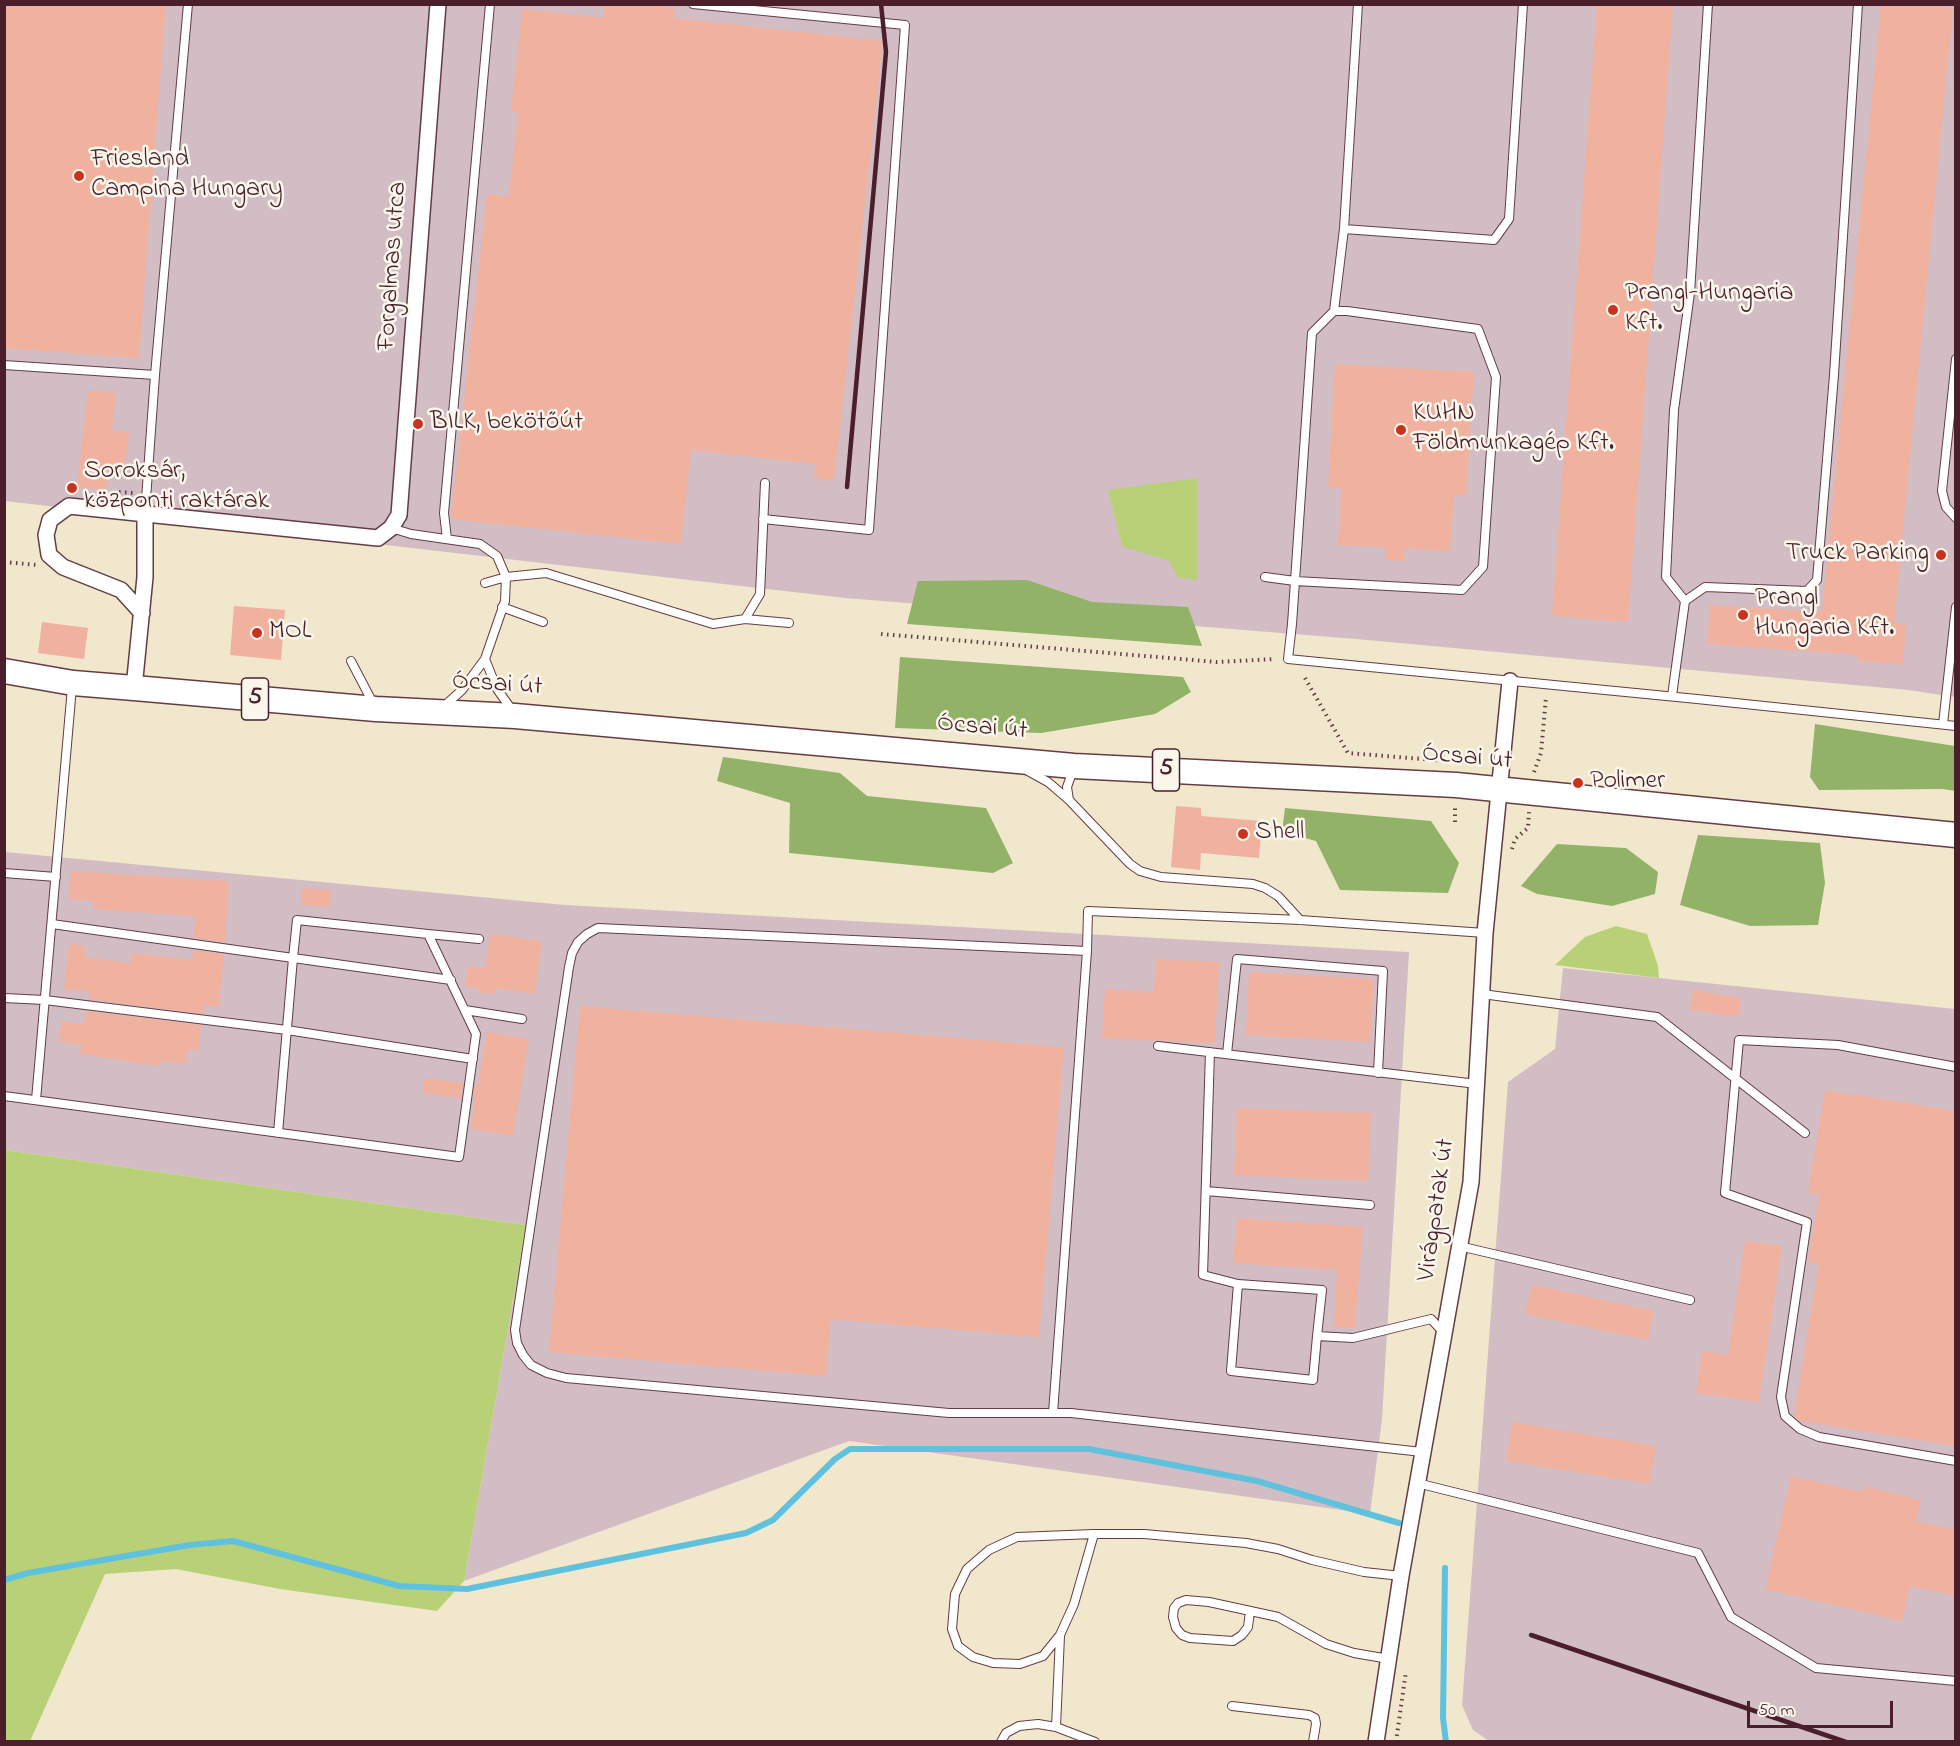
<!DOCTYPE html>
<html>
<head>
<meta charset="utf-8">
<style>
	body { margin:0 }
	#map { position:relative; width:1960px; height:1746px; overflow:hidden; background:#f1e7cd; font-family:"Indie Flower",sans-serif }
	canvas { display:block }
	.frame { position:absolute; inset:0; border:6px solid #4a1f2b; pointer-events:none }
	.scale { position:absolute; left:1747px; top:1701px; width:146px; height:27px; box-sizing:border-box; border:3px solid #4a1f2b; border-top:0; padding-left:8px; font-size:18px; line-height:21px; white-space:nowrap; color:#4a1f2b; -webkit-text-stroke:4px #fbf7ec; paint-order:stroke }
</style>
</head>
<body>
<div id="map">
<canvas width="1960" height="1746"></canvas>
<div class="frame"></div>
<div class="scale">50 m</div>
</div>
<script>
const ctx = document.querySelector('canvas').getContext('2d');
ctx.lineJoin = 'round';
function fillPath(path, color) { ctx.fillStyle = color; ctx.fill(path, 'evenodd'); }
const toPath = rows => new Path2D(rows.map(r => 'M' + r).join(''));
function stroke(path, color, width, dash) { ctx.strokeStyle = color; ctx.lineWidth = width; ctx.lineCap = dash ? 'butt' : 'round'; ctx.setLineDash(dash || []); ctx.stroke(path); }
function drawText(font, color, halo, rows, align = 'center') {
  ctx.font = font + ' "Indie Flower",sans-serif'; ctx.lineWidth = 5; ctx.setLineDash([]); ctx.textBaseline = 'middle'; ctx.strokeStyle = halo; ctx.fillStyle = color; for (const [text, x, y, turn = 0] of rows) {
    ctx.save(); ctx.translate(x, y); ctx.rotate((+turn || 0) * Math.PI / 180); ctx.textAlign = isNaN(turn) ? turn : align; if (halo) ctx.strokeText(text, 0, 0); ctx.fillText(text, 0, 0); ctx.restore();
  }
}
fillPath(toPath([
	[5,5,1955,5,1955,697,1908,690,1356,639,845,598,5,501],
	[5,852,565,905,1409,952,1382,1419,1370,1514,849,1441,464,1581,526,1225,5,1150],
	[1563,968,1955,1009,1955,1741,1489,1741,1473,1730,1462,1705,1508,1082,1555,1049]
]), '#d2bdc5');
fillPath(toPath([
	[1198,478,1198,580,1178,578,1169,561,1122,546,1108,490],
	[1616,926,1647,934,1658,966,1659,978,1555,965,1585,937],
	[5,1150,526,1225,464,1581,437,1611,280,1589,176,1569,105,1574,30,1741,5,1741]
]), '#b9d176');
fillPath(toPath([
	[1027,580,1092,602,1188,607,1202,646,907,624,918,581],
	[900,657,1183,677,1191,692,1155,714,1041,733,895,728],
	[1815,724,1955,746,1955,791,1943,789,1819,790,1810,777],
	[723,757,840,773,867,796,986,808,1013,863,993,873,789,853,790,803,717,781],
	[1285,808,1431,821,1459,863,1448,893,1340,890,1316,841,1282,832],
	[1698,835,1820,843,1825,883,1818,925,1750,926,1680,905],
	[1557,844,1626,848,1658,872,1655,894,1612,906,1537,894,1521,886]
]), '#92b367');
stroke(toPath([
	[1445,1568,1443,1718,1446,1742],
	[4,1580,28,1573,190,1545,233,1541,399,1586,467,1589,746,1533,773,1520,835,1459,850,1449,1089,1449,1257,1481,1399,1523]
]), '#60c1de', 6);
fillPath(toPath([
	[4,4,166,4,139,358,4,348],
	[605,4,646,4,675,8,674,18,883,41,834,480,814,478,816,464,691,450,681,544,451,519,487,194,509,196,518,112,511,111,522,9,603,18],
	[1597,4,1673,4,1628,622,1552,616],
	[1881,4,1918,4,1953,8,1894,623,1906,624,1903,664,1858,661,1858,655,1707,644,1710,605,1822,612],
	[1335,364,1474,372,1466,495,1454,495,1450,551,1405,548,1404,561,1385,560,1386,547,1338,545,1341,488,1328,487],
	[88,390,116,393,112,430,129,432,124,477,108,475,106,490,77,487],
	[234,606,285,610,281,660,230,655],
	[42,622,88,628,84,659,38,653],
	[1176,806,1201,808,1201,816,1262,821,1259,858,1201,853,1200,870,1171,867],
	[71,871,229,881,225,942,194,938,195,916,93,909,94,901,69,899],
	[303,888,331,890,330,907,301,905],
	[490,934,542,941,535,994,495,988,494,994,478,992,478,988,465,986,468,966,485,968],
	[69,944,86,946,84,957,130,963,131,953,192,960,193,950,224,954,219,1007,204,1005,203,1014,88,999,89,992,64,989],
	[1156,959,1219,962,1215,1043,1102,1038,1105,989,1154,992],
	[1249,972,1374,979,1370,1042,1246,1035],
	[1693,990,1741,998,1738,1017,1690,1010],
	[580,1006,1064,1047,1039,1337,831,1319,826,1376,549,1352],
	[86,1011,201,1025,198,1051,187,1050,185,1064,161,1061,160,1066,80,1054,81,1045,58,1041,62,1021,84,1025],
	[487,1032,529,1039,513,1136,471,1129,475,1100,473,1099,475,1084,478,1085],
	[424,1078,463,1083,461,1098,423,1093],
	[1825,1090,1956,1111,1956,1446,1800,1421,1794,1416,1819,1264,1808,1262,1819,1194,1808,1192],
	[1237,1108,1371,1113,1368,1181,1234,1175],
	[1237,1218,1363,1227,1355,1328,1334,1327,1337,1270,1233,1263],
	[1745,1241,1782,1246,1759,1402,1696,1393,1702,1351,1728,1355],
	[1532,1285,1654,1311,1648,1340,1525,1314],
	[1512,1422,1656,1446,1650,1484,1506,1461],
	[1791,1476,1862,1492,1863,1486,1921,1500,1916,1521,1956,1530,1956,1596,1910,1586,1902,1621,1765,1589]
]), '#f1b19f');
const service = toPath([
	[693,4,905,25,869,530,763,519],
	[1344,229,1494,240,1509,219,1523,4],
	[1334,311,1344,229,1358,4],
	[1956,359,1942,491,1946,507,1956,518],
	[4,365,155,375],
	[145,513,155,375,188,4],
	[391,528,411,534,480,544,497,556,506,577,505,601,485,659,462,690,442,708],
	[447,539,444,513,490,4],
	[1265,577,1295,581,1462,590,1483,567,1496,377,1478,329,1347,311,1334,311,1312,333,1295,581,1292,624,1288,659,1697,699,1956,726],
	[485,583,506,577,546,573,713,624,745,619,789,623],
	[1685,601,1705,587,1807,591,1817,580,1834,375,1858,4],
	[502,607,543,622],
	[745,619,760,594,765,483],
	[485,659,497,689,512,710],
	[351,661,374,705],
	[1672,696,1685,601,1666,577,1674,410,1690,293,1708,4],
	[1943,724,1956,607],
	[1073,770,1067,787,1069,800,1130,864,1140,871,1161,877,1253,884,1265,888,1278,896,1300,920],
	[1028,771,1048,782,1069,800],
	[4,873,56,877],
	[428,934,479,939],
	[1087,951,598,928,587,934,578,942,572,953,569,967,515,1330,517,1343,523,1355,531,1365,547,1373,566,1378,949,1413,1071,1413,1422,1452],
	[1482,994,1657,1017,1805,1133],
	[4,998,45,1000,287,1030,473,1059],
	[465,1010,522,1019],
	[1158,1046,1477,1084],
	[1210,1052,1203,1275,1238,1284],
	[1227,1054,1237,959,1383,971,1378,1073],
	[1956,1067,1838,1045,1739,1040,1725,1193,1807,1222,1781,1397,1785,1416,1800,1429,1819,1437,1956,1461],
	[4,1096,459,1157,476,1034,428,934,297,920,293,958,52,924],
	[36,1100,72,687],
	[278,1133,293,958,451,980],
	[1206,1191,1370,1205],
	[1459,1246,1690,1300],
	[1317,1336,1313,1380,1231,1371,1238,1284,1322,1290,1317,1336,1353,1338,1431,1319,1444,1333],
	[1053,1413,1087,951,1088,911,1300,920,1485,933],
	[1417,1483,1698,1553,1731,1617,1816,1668,1956,1681],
	[1094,1534,1074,1604,1060,1635,1043,1656,1020,1664,993,1663,973,1657,958,1646,952,1629,955,1594,967,1569,989,1550,1017,1537,1094,1534,1144,1534,1246,1543,1278,1549,1312,1560,1364,1572,1401,1576],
	[1250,1611,1248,1627,1242,1635,1233,1641,1190,1638,1182,1635,1176,1628,1173,1617,1174,1608,1178,1603,1186,1600,1209,1602,1278,1617,1326,1644,1354,1653,1389,1659],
	[1232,1706,1309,1715,1315,1718,1316,1724,1313,1742],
	[1056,1727,1060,1636],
	[1001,1742,1006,1733,1019,1726,1038,1724,1056,1727,1095,1742]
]);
const minor = toPath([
	[142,613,121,590,63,567,49,555,46,535,50,520,69,506,378,538,391,528,399,515,438,4],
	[134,688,145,577,145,513],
	[1376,1742,1401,1576,1471,1182,1485,933,1510,681]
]);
const primary = toPath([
	[4,671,73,683,134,688,376,709,515,716,1074,766,1456,785,1956,835]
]);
stroke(service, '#633d43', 10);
stroke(minor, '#633d43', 18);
stroke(primary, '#633d43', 27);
stroke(toPath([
	[119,492,134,493],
	[4,562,37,565],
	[881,634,1217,662,1275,659],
	[1305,678,1348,753,1447,761],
	[1534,772,1541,753,1546,697],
	[1455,822,1455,805],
	[1512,849,1515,839,1528,828,1529,812],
	[1396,1742,1406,1671]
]), '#633d43', 4, [1.5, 4.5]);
stroke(service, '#fff', 8);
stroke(minor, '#fff', 15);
stroke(primary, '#fff', 24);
stroke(toPath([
	[847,487,886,52,881,4],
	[1531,1635,1846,1742]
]), '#4a1f2b', 4.5);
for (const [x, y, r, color] of [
	[79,176,6,"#c8321e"],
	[1613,310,6,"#c8321e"],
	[418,424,6,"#c8321e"],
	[1401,430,6,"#c8321e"],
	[72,488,6,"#c8321e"],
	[1941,555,6,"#c8321e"],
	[1743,615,6,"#c8321e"],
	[257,633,6,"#c8321e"],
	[1578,783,6,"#c8321e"],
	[1243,834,6,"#c8321e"]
]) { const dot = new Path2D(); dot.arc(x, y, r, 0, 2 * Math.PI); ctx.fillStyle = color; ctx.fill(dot); stroke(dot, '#fbf7ec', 2); }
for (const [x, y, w] of [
	[255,699,27],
	[1166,770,27]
]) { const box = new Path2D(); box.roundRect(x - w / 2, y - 21, w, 42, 4.5); ctx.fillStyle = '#fbf7ec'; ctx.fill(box); stroke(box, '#4a1f2b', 1.5); }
drawText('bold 24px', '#4a1f2b', null, [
	["5",255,699],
	["5",1166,770]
]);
drawText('26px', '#4a1f2b', '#fbf7ec', [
	["Friesland",91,161],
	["Campina Hungary",91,191],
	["Prangl-Hungaria",1625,295],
	["Kft.",1625,325],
	["KUHN",1413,415],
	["Földmunkagép Kft.",1413,445],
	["BILK, bekötőút",430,424],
	["Soroksár,",84,473],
	["központi raktárak",84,503],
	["Truck Parking",1929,555,"right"],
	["Prangl",1755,600],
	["Hungaria Kft.",1755,630],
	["MOL",269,633],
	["Polimer",1590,783],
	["Shell",1255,834]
], 'left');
drawText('26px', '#4a1f2b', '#fbf7ec', [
	["Forgalmas utca",394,266,-86],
	["Ócsai út",497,686,4],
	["Ócsai út",982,729,5],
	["Ócsai út",1467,759,5],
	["Virágpatak út",1438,1210,-82]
]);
</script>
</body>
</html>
